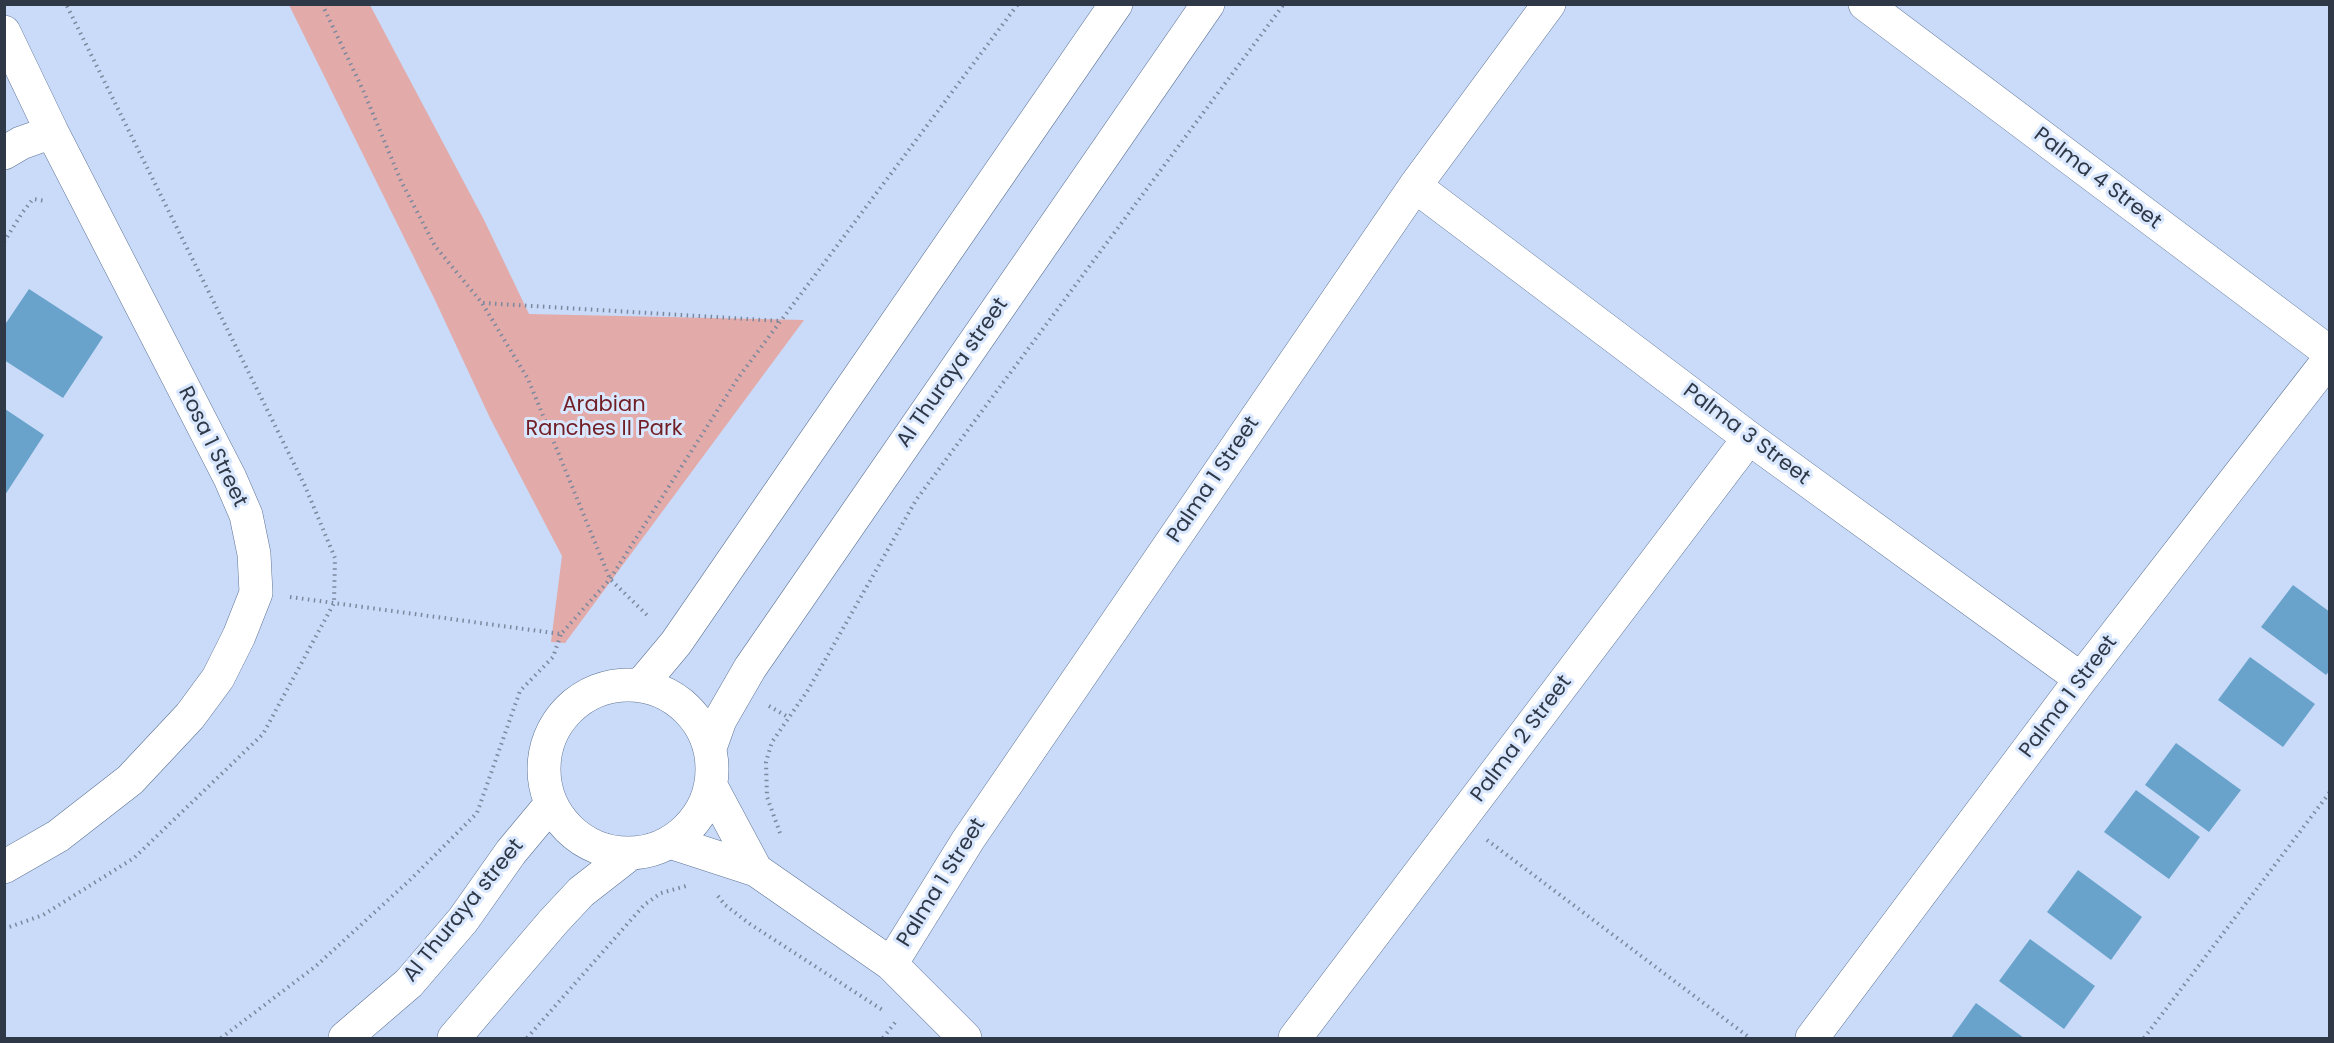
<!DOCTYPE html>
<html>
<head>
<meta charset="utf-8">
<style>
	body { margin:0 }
	#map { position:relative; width:2334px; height:1043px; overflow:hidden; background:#c9dbf9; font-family:Poppins,sans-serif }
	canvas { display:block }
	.frame { position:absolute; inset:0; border:6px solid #2f3847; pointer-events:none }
</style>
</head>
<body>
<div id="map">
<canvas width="2334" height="1043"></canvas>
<div class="frame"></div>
</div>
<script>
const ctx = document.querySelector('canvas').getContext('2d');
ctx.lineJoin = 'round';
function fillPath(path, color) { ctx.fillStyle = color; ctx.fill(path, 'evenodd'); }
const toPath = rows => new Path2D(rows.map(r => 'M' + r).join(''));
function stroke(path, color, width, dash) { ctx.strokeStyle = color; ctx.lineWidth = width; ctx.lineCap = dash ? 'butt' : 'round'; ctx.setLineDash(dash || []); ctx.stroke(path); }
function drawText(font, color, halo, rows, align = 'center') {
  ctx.font = font + ' Poppins,sans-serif'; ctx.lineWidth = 6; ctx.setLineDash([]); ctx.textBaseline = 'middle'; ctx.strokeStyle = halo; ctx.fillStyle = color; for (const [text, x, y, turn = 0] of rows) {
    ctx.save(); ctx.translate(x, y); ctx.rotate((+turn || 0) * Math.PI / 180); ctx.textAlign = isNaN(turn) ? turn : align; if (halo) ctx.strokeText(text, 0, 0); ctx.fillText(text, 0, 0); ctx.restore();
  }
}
fillPath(toPath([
	[289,5,370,5,484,220,529,314,804,320,565,643,551,642,562,556,490,418,435,300]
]), '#e2aaa9');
fillPath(toPath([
	[29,289,103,337,63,398,4,360,4,326],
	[5,409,44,435,5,495],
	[2293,585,2330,612,2330,670,2326,675,2261,627],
	[2250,657,2315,704,2283,747,2218,700],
	[2176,743,2241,790,2209,832,2145,785],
	[2136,790,2200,837,2169,879,2104,832],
	[2078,870,2142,917,2111,960,2047,912],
	[2030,939,2095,986,2064,1029,1999,981],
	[1976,1003,2024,1038,1951,1038]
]), '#69a3cb');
const minor = toPath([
	[1865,4,2330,353],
	[4,32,52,132,230,478,246,515,254,554,256,593,239,636,218,678,190,716,130,780,58,836,4,867],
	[4,153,21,143,52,132],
	[1415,186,1749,438,2081,679],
	'544 769a84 84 0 1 1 168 0a84 84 0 1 1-168 0Z',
	[640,686,676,643,1116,4],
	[710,748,720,720,750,668,1208,4],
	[711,786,756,870],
	[670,842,756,870,891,964,965,1038],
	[891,964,968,840,1415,186,1549,4],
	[345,1038,409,983,463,920,511,852,551,804],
	[454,1038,553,922,581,892,631,853],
	[1295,1038,1749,438],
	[1812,1038,2081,679,2330,358]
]);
stroke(minor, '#5f7495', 34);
stroke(toPath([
	[322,4,363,90,401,181,435,246,482,303,528,379,610,579,650,618],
	[4,242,22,213,33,199,46,201],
	[483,303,781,321],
	[290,597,561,634,610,579,738,378,1018,4],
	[769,706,788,717],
	[780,833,767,797,766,762,772,742,808,690,916,500,1284,4],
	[1487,840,1750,1038],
	[718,896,725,905,750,924,884,1011],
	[4,929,43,915,134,858,263,734,334,603,335,558,305,486,66,4],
	[221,1038,316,966,411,879,477,813,520,691,553,657,561,634],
	[527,1038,644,905,661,893,686,886],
	[883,1038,897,1020],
	[2144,1038,2330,792]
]), '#7b889e', 4, [1.5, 4.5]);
stroke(minor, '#fff', 33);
drawText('21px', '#2f3847', '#dae8ff', [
	["Palma 4 Street",2097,179,37],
	["Al Thuraya street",953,373,-55],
	["Palma 3 Street",1746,435,37],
	["Rosa 1 Street",212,447,64],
	["Palma 1 Street",1214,480,-56],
	["Palma 1 Street",2069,697,-53],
	["Palma 2 Street",1522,739,-53],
	["Palma 1 Street",942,883,-58],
	["Al Thuraya street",464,911,-51]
]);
drawText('21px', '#711f25', '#dae8ff', [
	["Arabian",604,406],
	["Ranches II Park",604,430]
]);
</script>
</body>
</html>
